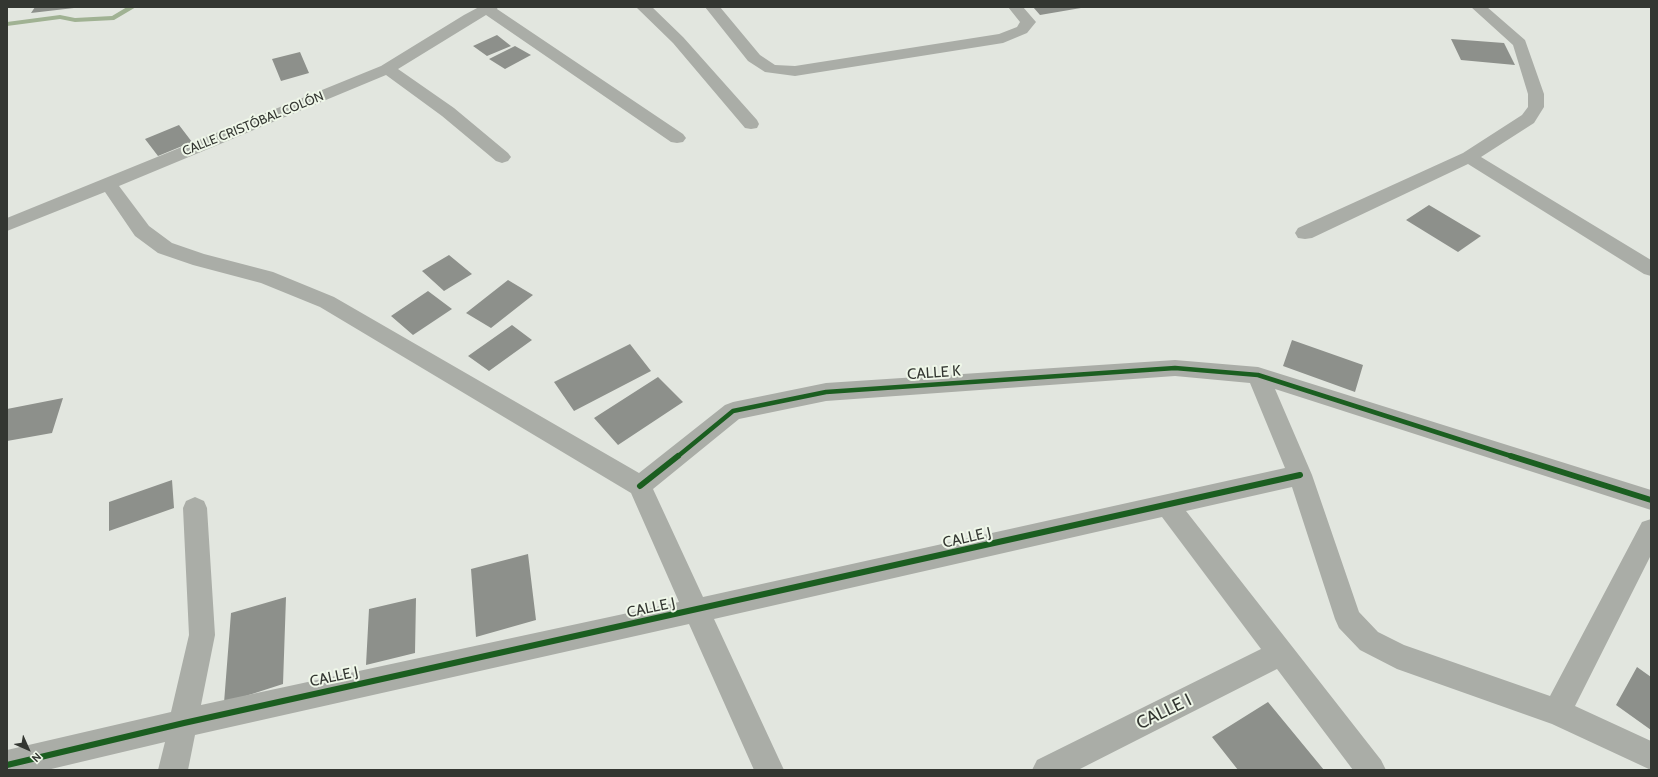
<!DOCTYPE html>
<html>
<head>
<meta charset="utf-8">
<style>
	body { margin:0 }
	#map { position:relative; width:1658px; height:777px; overflow:hidden; background:#e2e6df; font-family:Cabin,sans-serif }
	canvas { display:block }
	.frame { position:absolute; inset:0; border:8px solid #333631; pointer-events:none }
	.north { position:absolute; left:8px; top:729px; width:40px; height:40px; -webkit-text-stroke:3px #eff7e9; paint-order:stroke; rotate:135deg; font-size:11px; font-weight:700; line-height:16px; text-align:center; color:#333631 }
	.north::after { content:''; display:block; margin:auto; width:14px; height:18px; background:#333631; clip-path:polygon(50% 0,100% 100%,50% 72%,0 100%) }
</style>
</head>
<body>
<div id="map">
<canvas width="1658" height="777"></canvas>
<div class="frame"></div>
<div class="north">N</div>
</div>
<script>
const ctx = document.querySelector('canvas').getContext('2d');
ctx.lineJoin = 'round';
const toPath = rows => new Path2D(rows.map(r => 'M' + r).join(''));
function fillPath(path, color) { ctx.fillStyle = color; ctx.fill(path, 'evenodd'); }
function stroke(path, color, width, dash) { ctx.strokeStyle = color; ctx.lineWidth = width; ctx.lineCap = dash ? 'butt' : 'round'; ctx.setLineDash(dash || []); ctx.stroke(path); }
function drawText(font, color, halo, rows, align = 'center') {
  ctx.font = font + ' Cabin,sans-serif'; ctx.lineWidth = 4; ctx.setLineDash([]); ctx.textBaseline = 'middle'; ctx.strokeStyle = halo; ctx.fillStyle = color; for (const [text, x, y, turn = 0] of rows) {
    ctx.save(); ctx.translate(x, y); ctx.rotate((+turn || 0) * Math.PI / 180); ctx.textAlign = isNaN(turn) ? turn : align; if (halo) ctx.strokeText(text, 0, 0); ctx.fillText(text, 0, 0); ctx.restore();
  }
}
fillPath(toPath([
	[127,7,136,7,114,20,75,22,60,19,7,26,7,22,60,15,75,18,112,16,127,7]
]), '#a0b293');
fillPath(toPath([
	[35,7,74,7,74,8,31,13],
	[1033,7,1081,7,1081,8,1040,15],
	[497,35,511,46,487,56,473,46],
	[1451,39,1504,43,1515,65,1461,60],
	[515,46,531,55,505,69,489,59],
	[300,52,309,73,281,81,272,59],
	[179,125,192,142,158,156,145,139],
	[1429,205,1481,236,1458,252,1406,220],
	[449,255,472,274,444,291,422,271],
	[508,280,533,295,491,328,466,313],
	[428,291,452,309,413,335,391,316],
	[512,325,532,340,489,371,468,356],
	[1292,340,1363,365,1355,392,1283,366],
	[630,344,651,371,574,411,554,382],
	[658,377,683,402,618,445,594,418],
	[63,398,52,433,7,441,7,409],
	[172,480,174,508,109,531,109,502],
	[528,554,536,620,476,637,471,569],
	[286,597,283,684,224,703,231,613],
	[416,598,415,653,366,665,369,609],
	[1637,667,1651,677,1651,730,1616,705],
	[1268,702,1324,770,1238,770,1212,737]
]), '#8d908b');
fillPath(toPath([
	[479,7,498,7,497,9,683,134,686,138,683,142,677,143,671,142,486,15,398,69,454,108,508,153,511,157,508,161,502,163,496,161,442,116,386,75,119,186,149,226,172,243,204,254,273,272,334,297,639,473,725,405,733,402,826,383,1175,360,1258,367,1651,490,1651,510,1275,389,1312,475,1359,612,1378,632,1404,645,1550,696,1642,522,1651,519,1651,555,1575,706,1651,741,1651,770,1552,724,1397,669,1360,650,1339,628,1335,619,1292,487,1186,511,1381,760,1386,770,1353,770,1277,669,1078,770,1032,770,1037,760,1261,649,1162,517,714,619,784,770,754,770,689,624,195,735,188,770,158,770,165,742,47,770,7,770,7,750,171,712,189,635,183,508,186,501,195,497,204,501,207,508,215,635,201,705,679,602,631,493,320,307,261,283,193,265,158,253,135,236,105,192,7,231,7,218,381,66,464,15,479,7],
	[1175,376,1250,383,1285,468,703,597,653,489,739,419,826,401,1175,376],
	[636,7,652,7,683,37,757,120,759,124,757,128,751,129,745,128,673,43,636,7],
	[705,7,720,7,760,55,775,65,795,66,999,34,1017,27,1020,22,1008,7,1023,7,1036,22,1027,33,1003,43,795,76,765,72,748,61,705,7],
	[1471,7,1487,7,1525,40,1544,94,1544,107,1534,123,1481,157,1651,260,1651,276,1644,274,1468,164,1312,238,1305,239,1298,238,1295,233,1298,228,1463,153,1522,115,1528,107,1528,94,1513,45,1471,7]
]), '#aaada7');
stroke(toPath([
	[677,457,733,411,826,392,1175,368,1258,375,1514,457]
]), '#1b5e20', 4.5);
stroke(toPath([
	[1511,456,1651,500],
	[640,486,678,456],
	[7,765,184,723,1300,475]
]), '#1b5e20', 6);
drawText('13px', '#333631', '#eff7e9', [
	["CALLE CRISTÓBAL COLÓN",253,124,-22]
]);
drawText('15px', '#333631', '#eff7e9', [
	["CALLE K",934,373,-4],
	["CALLE J",967,538,-13],
	["CALLE J",651,608,-12],
	["CALLE J",334,677,-12]
]);
drawText('18px', '#333631', '#eff7e9', [
	["CALLE I",1164,712,-26]
]);
</script>
</body>
</html>
